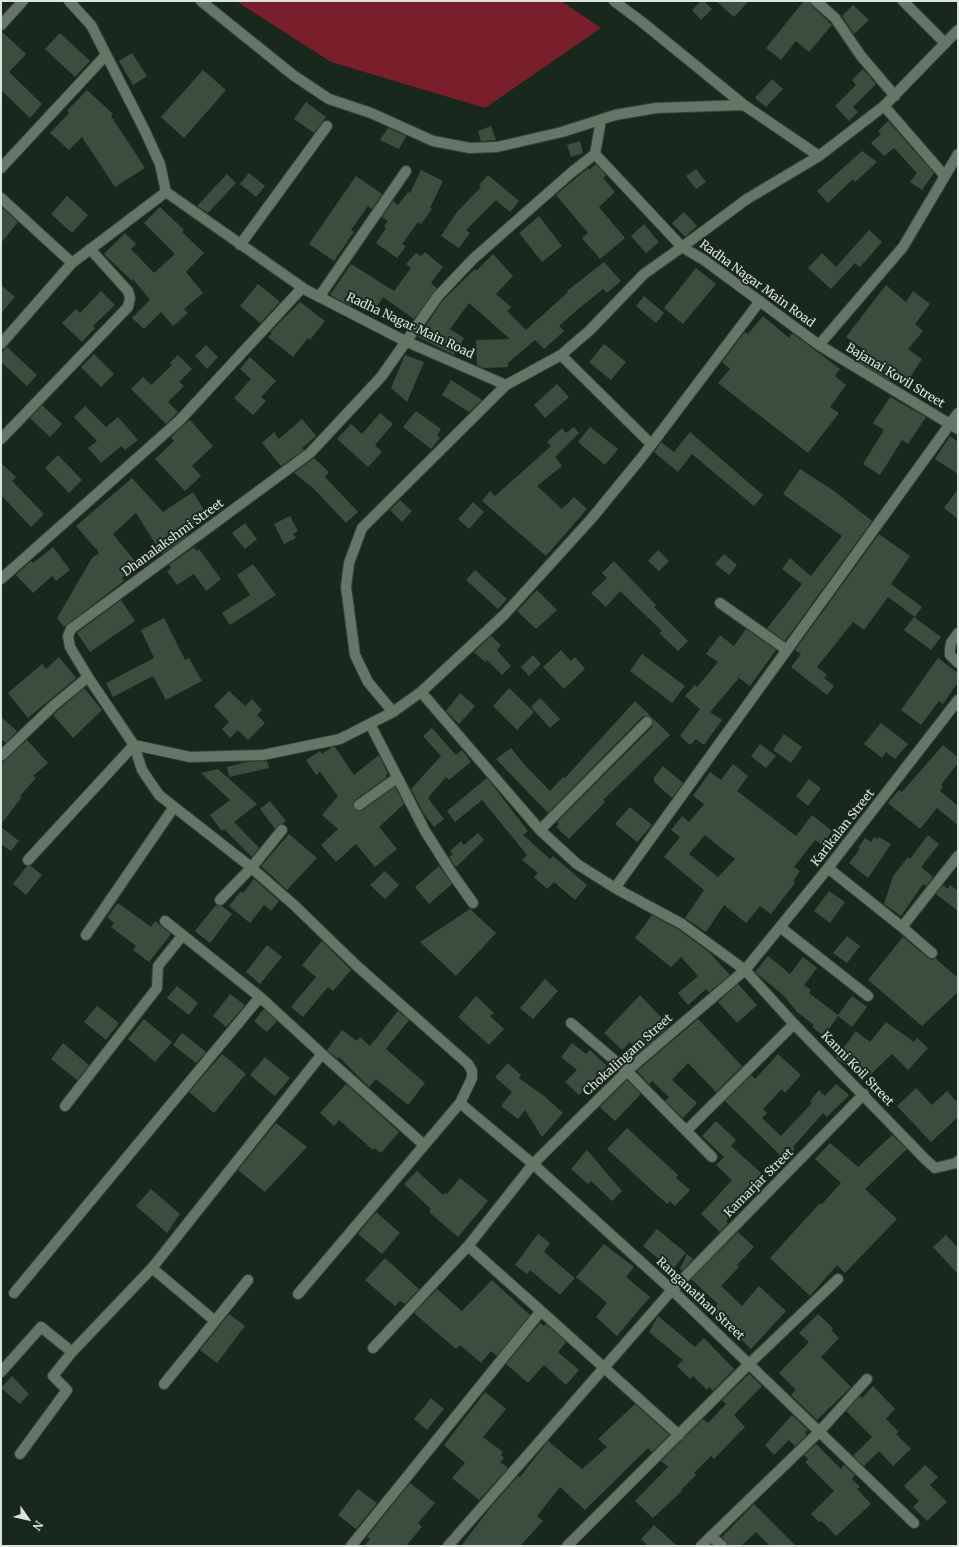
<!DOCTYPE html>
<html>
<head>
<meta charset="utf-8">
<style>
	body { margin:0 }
	#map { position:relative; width:959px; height:1547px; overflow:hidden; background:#19281c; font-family:Merriweather,serif }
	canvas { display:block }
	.frame { position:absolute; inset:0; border:2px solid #dce5dd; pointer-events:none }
	.north { position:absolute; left:8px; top:1499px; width:40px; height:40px; -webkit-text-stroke:3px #19281c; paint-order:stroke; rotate:124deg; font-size:11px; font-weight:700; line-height:16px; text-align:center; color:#dce5dd }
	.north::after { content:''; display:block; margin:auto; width:14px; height:18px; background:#dce5dd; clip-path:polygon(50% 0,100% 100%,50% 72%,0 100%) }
</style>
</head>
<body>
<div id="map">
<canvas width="959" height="1547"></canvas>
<div class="frame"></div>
<div class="north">N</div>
</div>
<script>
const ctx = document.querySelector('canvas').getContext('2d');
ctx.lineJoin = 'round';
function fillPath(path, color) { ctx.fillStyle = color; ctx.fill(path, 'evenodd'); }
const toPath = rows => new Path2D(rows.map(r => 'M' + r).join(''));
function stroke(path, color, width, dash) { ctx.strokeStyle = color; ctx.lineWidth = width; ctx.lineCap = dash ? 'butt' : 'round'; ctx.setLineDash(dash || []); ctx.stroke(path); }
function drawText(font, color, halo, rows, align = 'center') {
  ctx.font = font + ' Merriweather,serif'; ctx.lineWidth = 4; ctx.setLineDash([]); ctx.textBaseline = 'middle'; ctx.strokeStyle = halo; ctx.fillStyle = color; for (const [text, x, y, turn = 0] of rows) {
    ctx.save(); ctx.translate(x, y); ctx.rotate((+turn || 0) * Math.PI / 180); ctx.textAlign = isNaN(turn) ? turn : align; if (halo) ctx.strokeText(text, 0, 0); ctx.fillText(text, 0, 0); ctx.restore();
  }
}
fillPath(toPath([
	[236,1,561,1,601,28,485,108,331,62]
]), '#781f2b');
fillPath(toPath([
	[701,1,704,1,712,9,701,20,692,10],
	[716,1,749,1,734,17],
	[804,1,810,1,812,6,832,25,809,52,796,41,781,60,766,48],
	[853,5,869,20,854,34,842,16],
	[1,31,26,54,9,72,42,104,30,118,1,90],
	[60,33,90,61,75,77,45,49],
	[132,53,147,76,133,85,119,61],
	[863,69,876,84,853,107,858,112,849,121,835,106,856,85,852,80],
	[203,70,226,90,184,138,161,117],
	[772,79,783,89,766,107,755,98],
	[87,90,113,114,111,116,145,168,115,187,82,137,69,150,50,133,69,113,67,111],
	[306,102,326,117,314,133,294,119],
	[888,121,934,173,922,190,910,182,917,173,894,148,884,156,871,143,881,134,878,131],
	[491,126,496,140,481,141,478,131],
	[388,128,406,136,399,149,380,140],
	[580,141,583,153,571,157,567,145],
	[862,151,877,162,855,182,853,179,828,203,817,191],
	[596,164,606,175,603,178,615,192,599,207,625,238,600,259,582,238,588,233,556,195,588,168,589,170],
	[696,169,706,182,696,189,686,176],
	[421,170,443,181,430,208,432,209,421,224,418,222,402,244,406,246,397,258,376,243,386,228,384,226,388,221,382,217,393,201,398,205,408,192,410,193],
	[249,173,265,186,256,197,240,184],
	[227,174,236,183,208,213,197,206],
	[488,175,519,201,510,212,496,200,466,230,470,233,459,248,441,236,457,212,481,187,479,185],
	[356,176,382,194,372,209,368,206,351,230,354,232,334,261,309,244],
	[67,196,88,215,72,233,51,214],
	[1,207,18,222,1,243],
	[160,207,184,230,182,232,204,253,186,272,203,293,184,309,188,313,173,326,161,312,144,329,132,318,150,300,133,279,132,281,104,254,125,233,136,244,131,249,154,273,175,254,144,223],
	[684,212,697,226,685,237,672,223],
	[539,216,562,246,542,262,519,233],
	[644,224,659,242,646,253,631,236],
	[869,230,882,242,860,267,855,263,831,289,808,268,822,253,836,267],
	[425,252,443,267,431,283,437,288,414,319,383,297,373,313,355,300,351,306,330,295,351,264,394,291,411,268,406,264,416,253,421,256],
	[493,254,513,276,496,294,511,307,507,311,526,330,568,292,567,291,604,262,621,281,607,293,603,289,577,310,559,326,564,331,544,349,535,340,508,363,508,367,483,368,477,365,476,340,510,339,469,303,450,329,464,338,454,355,418,337,443,300,475,269,477,270],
	[696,268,716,284,683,324,664,308],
	[258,284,280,302,260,323,240,306],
	[1,285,15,297,1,313],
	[886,285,906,302,913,291,930,304,915,324,923,331,908,349,922,359,909,379,896,370,889,380,857,361,865,350,846,337],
	[101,291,115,305,93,326,95,328,82,342,62,323,76,309,80,313],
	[644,296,664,313,656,323,636,306],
	[300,302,325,321,310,340,308,338,293,357,268,337,272,333,270,332],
	[763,316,789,338,792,333,840,369,835,376,846,385,830,407,839,413,808,453,718,383,730,369,722,362,745,332,748,334],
	[604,344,626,362,611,380,589,362],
	[206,345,218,357,207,369,195,356],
	[7,347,37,375,27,386,1,362,1,353],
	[94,354,114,374,101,387,81,367],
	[178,355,192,369,179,382,184,386,168,402,178,412,166,424,131,389,143,377,151,385,172,365,170,363],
	[405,355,424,362,407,402,391,388],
	[250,357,276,381,261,397,266,401,253,415,234,398,251,379,240,369],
	[451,380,482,400,469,412,442,395],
	[557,384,569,397,545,418,534,405],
	[890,397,926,417,908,444,902,440,880,475,863,464,884,430,873,423],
	[42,405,62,424,50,437,30,418],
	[85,406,106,427,118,417,138,440,125,450,121,446,101,463,88,448,97,441,74,417],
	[416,411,441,429,437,435,440,438,431,449,403,427],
	[380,413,393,424,375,445,382,452,368,467,337,439,351,424,362,434],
	[302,419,316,436,302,448,304,450,281,466,262,443,274,432,279,439],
	[190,420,213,446,192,466,201,476,185,491,155,459,174,441,171,438,175,433],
	[574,427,579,433,555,457,562,466,537,486,562,509,574,497,587,509,546,556,482,501,490,491,495,496,551,446,547,442,562,428,566,433],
	[590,427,618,449,605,465,578,442],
	[690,432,763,495,754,506,692,454,678,472,654,452,661,442,674,452],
	[950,436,958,442,958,474,935,459],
	[58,455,82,480,69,493,45,468],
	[314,458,329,472,325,477,358,512,346,523,314,489,294,473],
	[1,463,16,477,12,481,44,514,31,527,1,495],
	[800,469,834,491,872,521,785,641,767,628,802,584,782,569,790,558,811,576,842,536,783,494],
	[132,478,163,512,193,492,207,515,184,531,187,536,162,554,136,513,113,534,138,565,122,578,124,581,64,627,57,618,92,558,99,553,97,550,98,548,96,549,76,526],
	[958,489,958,519,944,508],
	[400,500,412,511,402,522,390,510],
	[473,502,484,512,469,529,458,519],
	[290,516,298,531,293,534,296,538,284,544,274,524],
	[245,523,257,539,245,549,232,533],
	[879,534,910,556,891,584,922,607,915,617,888,597,864,630,853,622,817,667,827,675,824,678,834,686,827,695,791,667,801,654,795,650],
	[53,547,70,570,56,581,52,576,33,593,16,575,31,561,33,563],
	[194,547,197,551,199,549,221,579,206,591,194,574,177,585,167,571,171,568,169,565],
	[658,550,669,561,659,571,648,561],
	[724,554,737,565,729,575,715,564],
	[614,561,656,605,654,607,688,641,678,651,659,633,662,631,620,591,606,607,591,593,607,578,602,573],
	[253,564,276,595,230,625,222,613,250,595,237,575],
	[475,570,507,599,498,609,466,580],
	[537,590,557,610,536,629,517,611],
	[121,600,135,621,90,652,77,633],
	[914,617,941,637,931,650,904,630],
	[164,618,185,660,189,658,202,681,166,700,153,676,113,697,106,683,154,658,141,630],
	[746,629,776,650,750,686,739,678,710,712,722,720,704,745,696,739,690,745,680,736,700,709,685,696,695,685,697,687,718,662,706,654,720,635,734,646],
	[491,636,501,645,497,650,511,666,502,675,487,660,485,662,474,652],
	[561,650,571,661,575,657,585,669,564,689,543,667],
	[642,654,685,686,672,703,630,671],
	[533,655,541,664,529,676,521,667],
	[59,657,76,678,28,718,8,693,42,664,46,669],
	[938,658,958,673,958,682,943,704,939,701,921,725,901,710],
	[84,688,102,710,73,738,53,715],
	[509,688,534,712,517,730,493,706],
	[229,691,245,706,252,699,262,710,257,715,265,723,248,740,238,730,230,738,222,729,229,722,214,706],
	[460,693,475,706,459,724,446,711],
	[540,698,560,719,550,728,531,707],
	[635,701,670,735,603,800,605,802,569,839,556,827,559,824,557,822,652,727,653,723,652,718,648,716,642,717,548,813,496,759,511,748,523,763,550,791,563,777,565,778],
	[1,717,17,731,6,743,1,739],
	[881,723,908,744,895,759,886,752,882,758,864,744],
	[432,728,456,755,462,750,471,762,449,780,446,777,428,798,444,819,434,827,424,814,411,789,441,756,423,736],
	[784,734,802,747,791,763,773,750],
	[27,740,48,763,33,776,36,778,20,796,22,797,1,824,1,764],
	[760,744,776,756,766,768,751,756],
	[943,745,958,757,958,763,941,785,943,787,940,791,958,806,958,825,937,808,920,829,888,803,899,790,902,792],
	[332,747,335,747,354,775,379,755,388,774,385,776,387,777,355,800,353,805,356,811,363,810,395,787,404,804,379,827,397,849,375,867,356,844,336,862,321,845,338,829,322,815,338,796,320,772,316,775,306,760,320,751,322,754],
	[267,761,269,768,229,777,227,767,246,762],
	[733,764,748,776,737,791,796,836,812,815,832,831,822,845,815,840,794,867,800,871,793,881,795,883,771,914,760,906,746,923,724,905,706,932,685,918,704,890,664,857,680,837,671,830,682,816,689,822,704,804,693,796,710,772,721,780],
	[705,835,735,859,718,877,689,854],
	[663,766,683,783,672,798,654,782,654,777],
	[218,769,257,804,234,822,259,848,252,857,224,829,222,831,210,815,230,800,201,773],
	[487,778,528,831,523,835,550,859,553,856,587,885,575,900,554,882,547,889,534,877,538,873,522,860,527,855,482,800,455,822,447,811],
	[809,779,821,788,808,806,796,796],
	[270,801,286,821,275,829,260,809],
	[630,807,652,825,637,842,615,824],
	[1,827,19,841,11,851,1,844],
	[478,833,484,840,456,867,449,857,453,854,450,851,461,841,464,845],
	[289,834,317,858,287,890,261,866],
	[928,835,939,844,921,867,933,877,926,886,923,884,901,916,884,904,893,876,908,857,910,859],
	[874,837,878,839,879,837,891,844,868,878,849,863,860,849,858,848,865,838,871,842],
	[27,866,31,866,42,875,26,895,13,884],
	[439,866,452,884,429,904,415,887],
	[385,871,399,885,385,899,370,885],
	[254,879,279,901,271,911,264,905,250,923,229,906,241,891,243,893],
	[943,885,948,889,950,885,958,891,958,911,936,894],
	[829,891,845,902,830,923,814,911],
	[118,903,151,927,155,921,171,934,149,962,133,950,136,946,111,927,114,923,107,917],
	[216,905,222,906,232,914,210,943,195,931],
	[470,909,496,933,456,976,420,942],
	[652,915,679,930,709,952,730,975,709,992,706,989,688,1005,678,993,698,976,681,957,671,967,635,938],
	[847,936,860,946,847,963,833,953],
	[903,937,928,958,933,960,935,958,958,978,958,992,922,1026,868,980],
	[322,941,351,970,333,991,328,987,303,1017,291,1007,316,977,302,965],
	[267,945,282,957,260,984,246,972],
	[768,956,790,974,803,957,817,968,804,985,811,990,809,993,838,1015,852,996,867,1007,852,1027,838,1016,824,1036,812,1027,814,1025,797,1012,783,995,755,972],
	[545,979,558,991,533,1019,520,1008],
	[738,984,757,1005,737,1023,718,1002],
	[177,986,198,1003,189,1015,167,998],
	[230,994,245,1005,226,1027,213,1016],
	[640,995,662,1018,659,1021,667,1028,640,1052,630,1042,622,1050,604,1033],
	[476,996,494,1013,490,1016,504,1029,489,1045,458,1017],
	[97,1006,119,1023,106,1040,84,1022],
	[264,1009,277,1021,267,1032,254,1021],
	[398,1011,409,1020,386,1049,425,1083,408,1105,376,1079,369,1087,339,1057,338,1059,327,1050,342,1030,357,1041,360,1037,370,1046],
	[144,1019,172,1042,155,1062,128,1039],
	[698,1019,742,1066,716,1092,688,1063,672,1080,697,1103,683,1118,665,1101,669,1097,652,1081,649,1084,637,1071],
	[886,1022,914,1042,917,1038,928,1048,908,1070,892,1054,870,1075,852,1060,847,1066,836,1058,856,1031,870,1042],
	[182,1033,206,1052,196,1063,173,1045],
	[63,1043,89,1065,77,1080,51,1059],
	[572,1043,586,1054,590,1050,607,1066,579,1095,565,1082,577,1070,561,1057],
	[222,1054,246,1074,214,1113,189,1092],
	[778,1054,801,1075,785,1093,782,1089,763,1109,767,1113,762,1118,781,1136,812,1103,810,1101,819,1090,825,1096,836,1084,849,1095,827,1117,823,1113,793,1147,795,1149,785,1160,725,1101,751,1075,755,1079],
	[265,1057,290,1078,275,1096,250,1075],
	[508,1063,521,1075,519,1078,544,1096,563,1113,542,1137,525,1110,518,1119,501,1106,512,1092,495,1077],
	[627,1080,641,1094,615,1121,600,1107],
	[346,1084,399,1132,381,1153,374,1148,373,1150,339,1120,334,1126,320,1113],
	[916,1088,932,1105,947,1091,958,1103,958,1117,931,1142,897,1106],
	[716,1121,736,1140,731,1146,767,1178,726,1221,728,1223,720,1232,701,1214,732,1180,716,1165,724,1157,702,1136],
	[276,1123,307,1147,265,1192,238,1170],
	[627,1128,678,1175,676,1178,690,1190,675,1206,670,1201,667,1204,607,1149],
	[892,1135,907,1149,865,1189,897,1219,845,1273,837,1265,810,1296,770,1258,820,1203,821,1205,841,1183,815,1159,830,1143,858,1167],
	[587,1150,622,1191,612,1201,591,1181,588,1184,571,1169],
	[417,1171,443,1195,445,1193,447,1194,460,1178,488,1201,458,1237,429,1212,431,1209,404,1184],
	[151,1189,180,1214,167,1233,136,1206],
	[376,1212,400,1233,382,1254,358,1234],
	[657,1229,686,1253,672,1270,643,1246],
	[738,1232,754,1247,737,1265,739,1267,721,1286,742,1306,759,1286,786,1311,751,1349,712,1311,718,1304,691,1279],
	[538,1234,550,1243,544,1252,575,1278,560,1295,530,1270,527,1274,515,1265],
	[946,1235,958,1248,958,1274,933,1247],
	[604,1244,634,1267,626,1277,650,1297,617,1336,596,1317,607,1303,576,1277],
	[687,1254,693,1259,682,1271,680,1269],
	[385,1258,419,1289,405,1304,400,1301,395,1306,365,1280],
	[492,1280,530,1315,497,1356,491,1351,481,1363,460,1345,456,1349,414,1313,437,1289,462,1311],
	[229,1314,245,1326,217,1363,200,1350],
	[818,1314,833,1328,831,1330,839,1338,821,1357,851,1387,817,1420,791,1395,796,1390,779,1373,809,1342,799,1333],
	[658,1316,695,1347,704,1338,734,1369,713,1391,709,1387,707,1390,693,1376,690,1379,677,1366,683,1360,649,1332],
	[540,1323,544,1326,546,1324,566,1342,558,1352,579,1370,566,1385,544,1365,528,1383,506,1364],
	[749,1374,762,1386,734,1415,745,1427,714,1459,711,1456,694,1473,696,1475,681,1490,682,1491,653,1518,635,1501,668,1467,661,1461,703,1419,708,1423,726,1404,722,1400],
	[12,1376,29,1394,20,1404,1,1388],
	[873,1386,895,1409,886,1419,899,1432,896,1434,911,1449,893,1466,879,1451,864,1466,853,1456,872,1437,846,1411,860,1396,862,1398],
	[485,1392,506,1409,483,1437,503,1452,501,1455,504,1458,500,1462,508,1468,479,1500,452,1478,465,1463,444,1445],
	[431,1398,444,1409,427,1430,414,1419],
	[635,1404,669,1435,652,1452,648,1448,585,1510,560,1487,537,1516,543,1521,520,1546,461,1546,490,1508,518,1476,520,1477,548,1441,582,1469,607,1447,598,1439],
	[792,1415,808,1430,805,1433,807,1435,795,1446,789,1440,774,1455,765,1445],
	[816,1444,841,1469,844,1465,855,1475,852,1479,860,1487,857,1489,871,1504,836,1536,825,1524,821,1521,819,1522,811,1514,834,1491,805,1462,808,1459,804,1455],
	[925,1465,938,1477,930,1485,947,1502,927,1521,913,1507,919,1501,904,1486],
	[410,1483,435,1503,418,1523,422,1527,406,1546,364,1546,370,1539,367,1537],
	[358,1489,377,1503,356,1529,338,1515],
	[754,1504,796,1546,770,1546,756,1532,741,1546,728,1546,722,1537],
	[654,1525,677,1546,648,1546,641,1539]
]), '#3c4d40');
const minor = toPath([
	[69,1,91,25,144,129,160,164,166,192],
	[201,1,293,75,329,99,371,113,433,141,470,148,497,147,562,132,615,115,656,108,744,105],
	[614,1,642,22,744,105,819,156],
	[816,1,835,18,861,56,895,96],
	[903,1,945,43],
	[1,25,23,1],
	[884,106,944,175],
	[595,154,601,120],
	[1,168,106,55],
	[1,198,72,263],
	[240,245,327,126],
	[319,297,406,171],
	[1,344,72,263,166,192,306,290,405,341,506,385,561,355,590,330,644,274,682,247,704,260,819,345,958,429],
	[819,345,903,247,958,154],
	[561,355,651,444],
	[506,385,362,528,349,563,346,587,355,655,368,682,393,712,421,692,504,615,592,518,642,457,760,301],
	[958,413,615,888,682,924,745,970,794,1024,925,1159,935,1168,956,1163,958,1161],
	[1,439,128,307,130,298,128,291,90,249],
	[1,579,180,420,302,288],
	[720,603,787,650],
	[958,633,951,643,950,650,950,655,958,663],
	[421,692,540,830,577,864,615,888],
	[370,724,425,831,451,872,473,903],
	[1,756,53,706,88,677,70,647,68,636,71,629,310,453,381,377,438,296,473,259,572,172,595,154,682,247,747,199,819,156,884,106,958,30],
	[359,805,397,778],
	[540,830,647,722],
	[28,860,134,745,88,677],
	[828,868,902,927,958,856],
	[220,900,251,868,282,830],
	[165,921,260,997,322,1054],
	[780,927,868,996],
	[902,927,932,953],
	[86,935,174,807],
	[571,1023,627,1071,712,1157],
	[460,1103,533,1164,672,1290,914,1523],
	[65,1106,157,988,158,966,182,936],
	[686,1131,794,1024],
	[468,1246,533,1164,627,1071,745,970,828,868,958,700],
	[248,1280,215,1321,152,1268,322,1054,423,1144],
	[14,1293,260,997],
	[298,1294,460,1103,472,1078,472,1071,468,1064,357,966,294,905,247,864,159,795,142,770,134,745,190,757,263,755,340,739,393,712],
	[373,1348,468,1246,541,1311],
	[1,1372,41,1327,72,1352],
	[164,1384,215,1321],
	[20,1454,67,1390,53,1376,72,1352,152,1268],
	[711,1536,722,1546],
	[351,1546,541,1311,679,1435],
	[448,1546,672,1290,864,1094],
	[567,1546,749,1364,838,1279],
	[701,1546,819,1432,867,1379]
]);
stroke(minor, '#38443a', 12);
stroke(minor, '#657668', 10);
drawText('12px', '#dce5dd', '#19281c', [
	["Radha Nagar Main Road",757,284,36],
	["Radha Nagar Main Road",410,326,25],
	["Bajanai Kovil Street",895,376,31],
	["Dhanalakshmi Street",173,538,-36],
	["Karikalan Street",843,828,-52],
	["Chokalingam Street",628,1055,-42],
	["Kanni Koil Street",857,1069,46],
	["Kamarjar Street",759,1183,-45],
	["Ranganathan Street",700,1299,43]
]);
</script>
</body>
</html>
